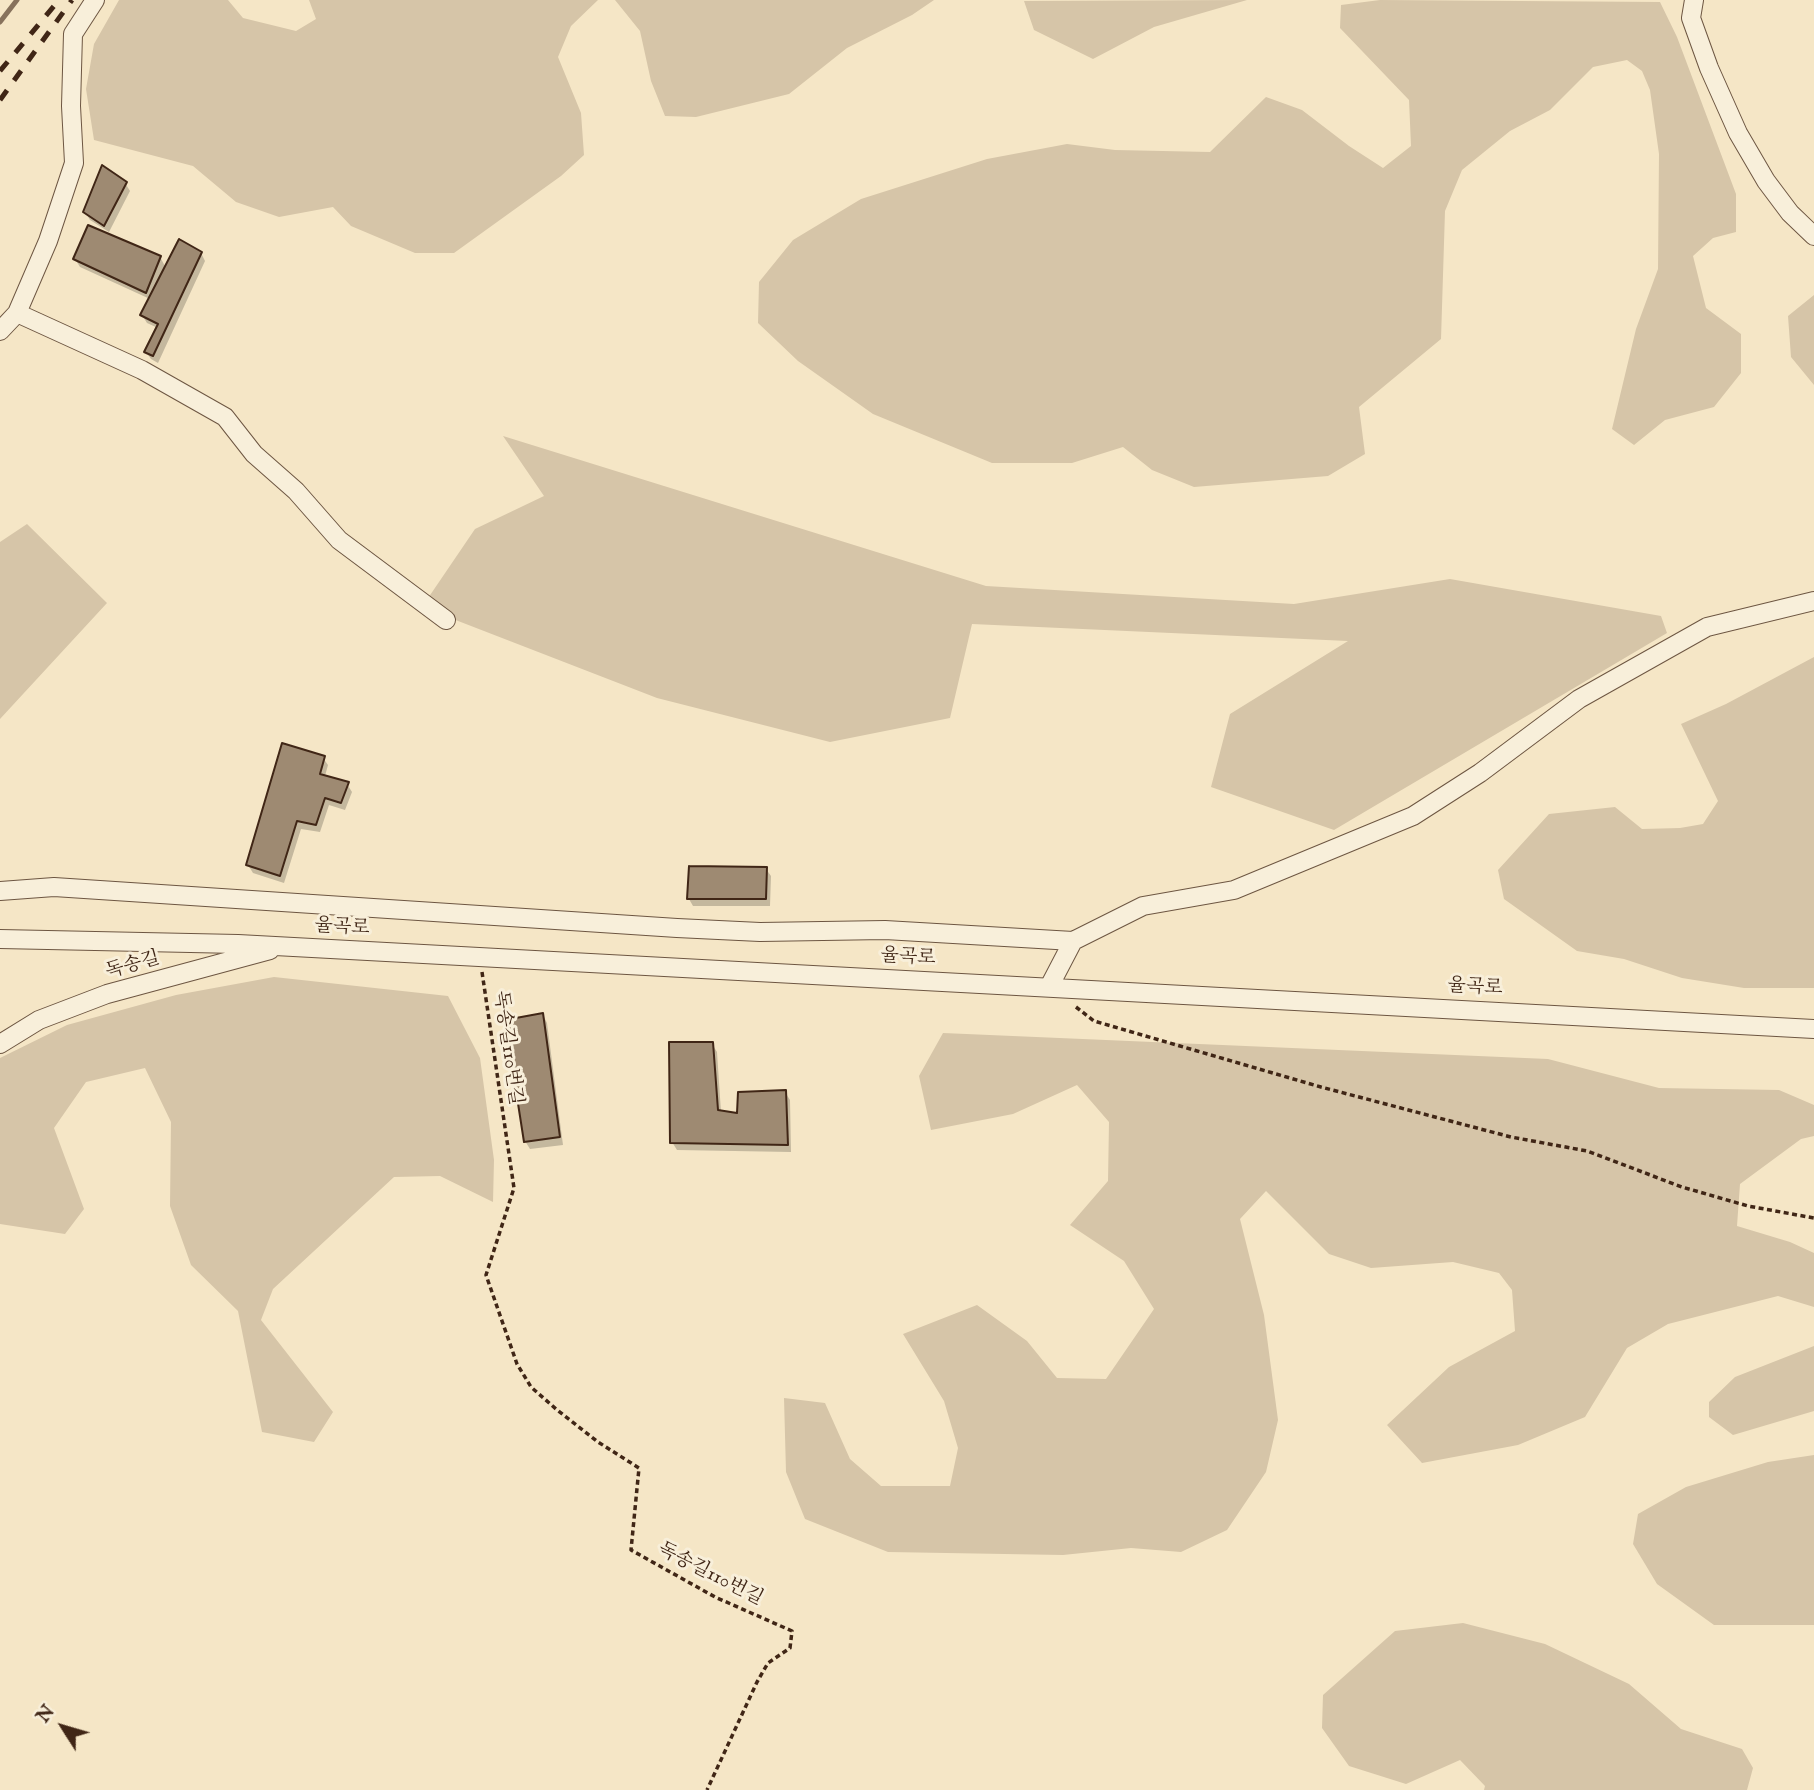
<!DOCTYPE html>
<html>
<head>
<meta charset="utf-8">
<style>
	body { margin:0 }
	#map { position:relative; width:1814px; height:1790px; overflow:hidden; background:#f5e6c6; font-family:"IM FELL English",serif }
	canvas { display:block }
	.north { position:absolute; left:28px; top:1692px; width:70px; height:70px; -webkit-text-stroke:5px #f8efda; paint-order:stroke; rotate:307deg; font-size:19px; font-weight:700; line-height:28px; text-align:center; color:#402616 }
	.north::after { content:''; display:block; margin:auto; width:24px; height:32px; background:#402616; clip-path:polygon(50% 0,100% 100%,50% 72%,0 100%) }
</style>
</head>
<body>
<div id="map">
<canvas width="1814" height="1790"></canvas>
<div class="north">N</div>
</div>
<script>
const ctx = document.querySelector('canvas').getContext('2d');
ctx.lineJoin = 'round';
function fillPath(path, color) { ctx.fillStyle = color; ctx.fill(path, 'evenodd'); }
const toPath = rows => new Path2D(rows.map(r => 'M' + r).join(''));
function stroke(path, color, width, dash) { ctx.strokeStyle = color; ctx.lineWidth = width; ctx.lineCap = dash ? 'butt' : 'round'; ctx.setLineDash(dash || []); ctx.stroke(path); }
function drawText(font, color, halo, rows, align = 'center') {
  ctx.font = font + ' "IM FELL English","Noto Serif KR",serif'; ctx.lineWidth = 6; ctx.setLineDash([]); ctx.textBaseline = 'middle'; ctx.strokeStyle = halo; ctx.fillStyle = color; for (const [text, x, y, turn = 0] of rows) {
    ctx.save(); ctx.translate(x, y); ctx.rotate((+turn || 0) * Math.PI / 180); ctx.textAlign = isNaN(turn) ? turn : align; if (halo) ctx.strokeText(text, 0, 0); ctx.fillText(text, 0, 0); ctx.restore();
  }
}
fillPath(toPath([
	[119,0,228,0,243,18,296,31,316,19,309,0,598,0,571,26,558,57,581,113,584,155,561,176,454,253,415,253,351,226,333,207,279,217,236,202,193,166,94,140,86,89,94,44],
	[615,0,934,0,912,15,847,48,789,94,696,117,665,116,651,81,640,31],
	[1247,0,1154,27,1093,59,1034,30,1024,1],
	[1380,0,1660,2,1677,37,1736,194,1736,232,1713,238,1693,256,1706,308,1741,334,1741,373,1714,407,1665,420,1634,445,1612,429,1636,329,1658,269,1659,154,1650,90,1642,71,1627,60,1593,67,1550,110,1510,131,1462,170,1445,211,1441,339,1359,407,1365,454,1328,476,1194,487,1152,470,1123,447,1072,463,992,463,873,414,798,361,758,323,759,282,793,240,861,199,987,159,1067,144,1115,150,1210,152,1266,97,1302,110,1349,146,1383,168,1411,146,1409,100,1340,28,1341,5],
	[1814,295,1814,385,1791,357,1788,316],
	[503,436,986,586,1294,604,1450,579,1661,616,1667,633,1334,830,1211,787,1230,714,1348,641,972,624,950,718,830,742,657,698,422,607,475,529,544,496],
	[27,524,107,603,0,719,0,542],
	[1814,657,1814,988,1744,988,1682,978,1624,959,1577,951,1504,899,1498,870,1549,814,1615,807,1642,829,1680,828,1703,824,1718,801,1681,724,1726,704],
	[274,977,448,996,480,1058,494,1160,493,1202,440,1176,394,1177,273,1289,261,1320,333,1412,314,1442,262,1432,238,1311,191,1265,170,1206,171,1122,145,1068,86,1082,54,1128,84,1209,65,1234,0,1224,0,1058,67,1025,176,995],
	[943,1033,1548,1059,1659,1088,1779,1090,1814,1105,1814,1136,1801,1139,1740,1184,1737,1226,1790,1242,1814,1253,1814,1307,1778,1296,1668,1324,1627,1348,1585,1417,1518,1445,1422,1463,1387,1425,1449,1367,1515,1331,1512,1290,1499,1273,1453,1262,1371,1268,1329,1254,1266,1191,1240,1219,1264,1315,1278,1420,1266,1472,1227,1530,1181,1552,1131,1548,1063,1555,888,1552,805,1519,786,1472,784,1398,825,1403,850,1459,881,1486,950,1486,958,1448,944,1401,903,1334,977,1305,1027,1341,1057,1378,1106,1379,1154,1309,1124,1261,1070,1225,1108,1181,1109,1122,1077,1085,1013,1114,931,1130,919,1076],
	[1814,1346,1814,1411,1733,1435,1709,1417,1709,1402,1735,1377],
	[1814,1455,1814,1625,1714,1625,1657,1584,1633,1544,1638,1514,1686,1487,1768,1462],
	[1463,1623,1545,1644,1629,1684,1681,1729,1742,1749,1753,1768,1747,1790,1484,1790,1485,1786,1460,1760,1406,1784,1349,1766,1322,1728,1323,1695,1395,1631]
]), '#d6c5a8');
fillPath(toPath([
	[125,183,130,191,109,232,90,220,85,212],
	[201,253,205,261,158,363,151,359,146,352,158,328,147,323,142,315,150,299,80,267,75,259,160,257,166,268],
	[323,758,328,765,325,776,347,784,352,792,345,810,329,805,320,832,301,829,284,883,253,873,248,865],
	[766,869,771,876,770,906,693,906,689,899],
	[543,1015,547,1023,563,1145,530,1149,525,1141],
	[712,1044,717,1052,721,1112,738,1115,785,1092,790,1100,791,1152,677,1150,672,1142]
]), '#0003');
stroke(toPath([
	[0,22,17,0]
]), '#87725c', 5);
const building = toPath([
	[102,165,127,182,104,226,83,212,102,165],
	[88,225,161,256,146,293,73,259,88,225],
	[179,239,202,252,153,356,144,352,158,324,140,315,179,239],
	[282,743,325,756,320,774,349,782,341,803,325,798,316,825,297,821,280,876,246,865,282,743],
	[689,866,767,867,766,899,687,899,689,866],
	[543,1013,560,1137,524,1142,505,1020,543,1013],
	[669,1042,713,1042,718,1110,737,1113,738,1092,786,1090,788,1145,670,1143,669,1042]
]);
fillPath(building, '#9e8a72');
stroke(building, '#402616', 2);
const minor = toPath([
	[1694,0,1691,18,1709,68,1738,133,1766,181,1790,213,1814,236],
	[17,313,142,370,225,417,254,454,296,491,339,540,446,620],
	[0,331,17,313,48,241,74,163,71,106,73,34,95,0],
	[0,891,54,887,677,928,760,932,885,930,1073,941],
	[0,939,238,944,1814,1029],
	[1049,987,1073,941,1143,906,1234,890,1413,816,1480,773,1579,699,1707,627,1814,601],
	[0,1044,39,1020,107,994,270,950]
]);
stroke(minor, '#6d5642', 20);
stroke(toPath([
	[482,972,514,1188,486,1275,517,1364,531,1387,556,1409,598,1442,639,1468,631,1550,715,1597,792,1631,790,1648,768,1663,757,1682,707,1790],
	[1076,1007,1094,1021,1321,1087,1511,1137,1587,1151,1682,1187,1748,1206,1814,1218]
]), '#402616', 3.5, [5, 3.5]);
stroke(minor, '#f8efda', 18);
stroke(toPath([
	[0,71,59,0],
	[0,100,72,0]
]), '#402616', 5, [12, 12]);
drawText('19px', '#402616', '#f8efda', [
	["율곡로",342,928,3],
	["율곡로",908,958,3],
	["독송길",133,966,-16],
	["율곡로",1475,988,3],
	["독송길110번길",507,1048,82],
	["독송길110번길",710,1575,27]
]);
</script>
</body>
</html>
